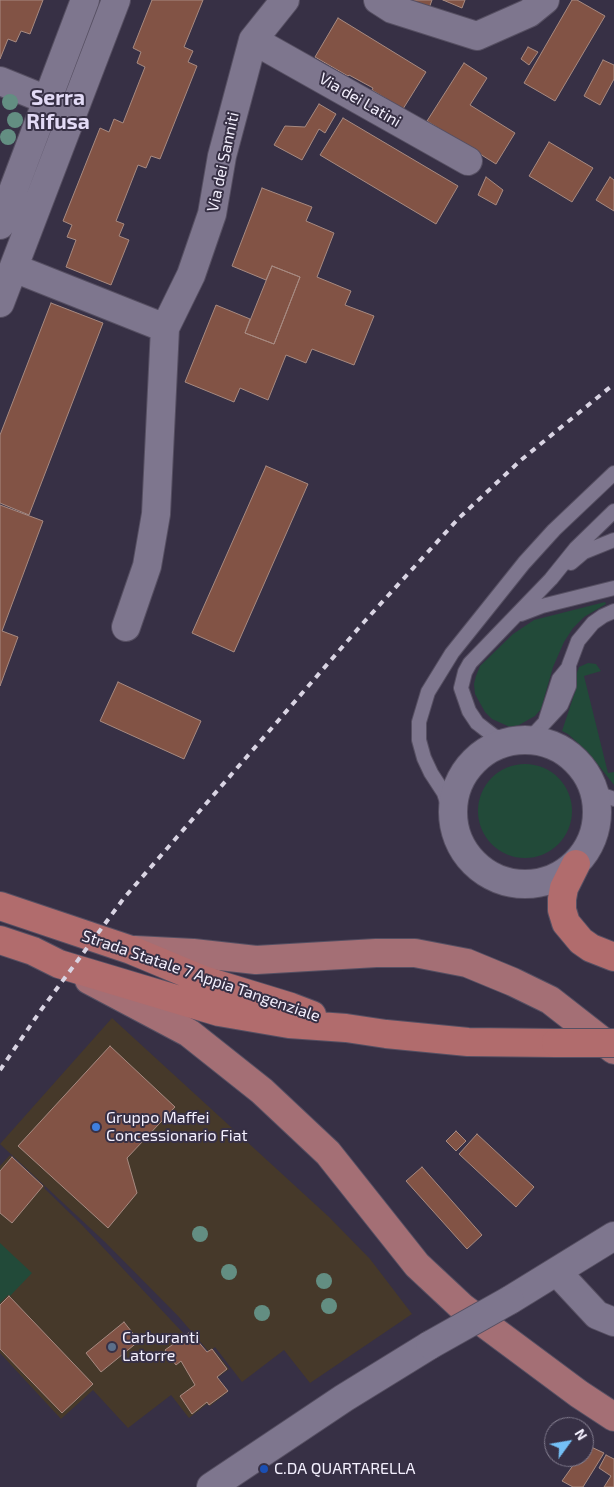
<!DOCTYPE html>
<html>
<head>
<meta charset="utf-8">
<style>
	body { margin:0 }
	#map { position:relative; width:614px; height:1487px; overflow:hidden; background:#373045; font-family:"Exo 2",sans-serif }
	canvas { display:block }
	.north { position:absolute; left:544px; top:1417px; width:50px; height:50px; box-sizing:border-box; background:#373045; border:1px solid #837d8f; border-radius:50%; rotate:58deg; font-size:14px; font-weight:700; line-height:20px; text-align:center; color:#f4f0fe }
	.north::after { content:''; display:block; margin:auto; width:18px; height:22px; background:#74c0f6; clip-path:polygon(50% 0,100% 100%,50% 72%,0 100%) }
</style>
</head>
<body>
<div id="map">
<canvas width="614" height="1487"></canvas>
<div class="north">N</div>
</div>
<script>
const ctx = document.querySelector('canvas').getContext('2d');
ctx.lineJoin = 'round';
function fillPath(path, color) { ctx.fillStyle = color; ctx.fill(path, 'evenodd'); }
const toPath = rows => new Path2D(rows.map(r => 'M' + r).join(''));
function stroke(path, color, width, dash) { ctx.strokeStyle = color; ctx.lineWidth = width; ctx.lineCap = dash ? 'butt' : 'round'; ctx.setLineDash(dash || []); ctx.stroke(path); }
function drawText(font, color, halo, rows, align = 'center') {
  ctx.font = font + ' "Exo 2",sans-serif'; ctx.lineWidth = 4; ctx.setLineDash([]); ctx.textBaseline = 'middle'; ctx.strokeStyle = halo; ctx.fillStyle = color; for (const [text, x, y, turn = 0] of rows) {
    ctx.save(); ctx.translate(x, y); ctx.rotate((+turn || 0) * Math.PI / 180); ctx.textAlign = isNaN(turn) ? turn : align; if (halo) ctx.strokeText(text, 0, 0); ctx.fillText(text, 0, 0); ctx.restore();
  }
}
fillPath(toPath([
	[112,1018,329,1217,370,1259,412,1314,310,1383,284,1350,242,1382,215,1347,209,1352,179,1317,105,1242,0,1144],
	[10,1155,45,1187,44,1188,82,1225,184,1334,187,1334,206,1356,214,1350,229,1369,217,1378,228,1392,210,1406,207,1404,189,1418,171,1395,128,1428,93,1390,61,1419,0,1353,0,1166]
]), '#46392a');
fillPath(toPath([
	[605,602,606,604,584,617,573,628,564,642,553,667,541,709,535,716,519,725,510,727,492,719,485,712,475,694,474,684,476,676,480,666,513,634,534,620],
	[588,663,596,664,601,671,584,676,608,773,614,772,614,785,588,752,568,734,562,731,576,689,572,687,579,667],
	'478 811a47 47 0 1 1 94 0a47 47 0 1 1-94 0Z',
	[0,1243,32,1273,10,1296,8,1295,0,1303]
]), '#224a39');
const building = toPath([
	[0,0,43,0,30,34,21,31,16,42,8,39,0,59,0,0],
	[152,0,203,0,184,47,193,51,188,62,197,66,160,159,151,156,146,168,138,165,116,221,124,224,119,236,129,240,111,285,66,267,76,240,67,237,72,225,63,221,100,128,109,132,114,119,123,123,145,67,137,63,141,52,133,48,152,0],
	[400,0,432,0,428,11,400,0],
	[443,0,465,0,462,8,443,0],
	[572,0,577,0,605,16,555,101,524,83,572,0],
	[338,18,426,72,403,109,372,90,373,88,349,75,348,76,315,57,338,18],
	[528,47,538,52,529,65,521,59,528,47],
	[603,60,614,65,614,79,600,105,584,96,603,60],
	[464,63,487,78,470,105,515,133,496,164,427,121,464,63],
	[319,104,336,114,325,133,319,129,302,160,274,145,285,126,305,127,319,104],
	[343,118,458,186,436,224,320,155,343,118],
	[549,142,593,168,572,202,529,176,549,142],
	[486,177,503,190,496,205,478,195,486,177],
	[610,177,614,180,614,211,596,200,610,177],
	[262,188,312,207,306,221,334,233,317,277,351,291,345,305,374,316,354,365,312,349,306,363,286,355,268,400,240,388,234,402,185,382,216,305,250,319,245,333,274,344,300,277,272,266,266,280,232,266,262,188],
	[272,266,300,277,274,344,245,333,272,266],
	[51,303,103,323,29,515,0,503,0,435,51,303],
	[266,466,308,484,234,652,192,633,266,466],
	[0,505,43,521,2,631,18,637,0,686,0,505],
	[118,682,201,721,184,759,100,721,118,682],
	[110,1046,175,1107,127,1158,137,1193,108,1228,18,1146,110,1046],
	[456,1131,466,1141,456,1151,446,1141,456,1131],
	[477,1134,534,1187,516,1207,459,1154,477,1134],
	[12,1157,43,1186,12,1223,0,1213,0,1171,12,1157],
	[422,1167,482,1235,467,1249,406,1181,422,1167],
	[9,1296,93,1384,62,1413,0,1349,0,1305,9,1296],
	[124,1322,139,1341,101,1372,86,1353,124,1322],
	[190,1332,207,1352,212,1349,227,1369,217,1377,228,1391,209,1405,207,1402,192,1414,180,1396,195,1385,181,1361,176,1365,165,1350,190,1332],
	[587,1445,604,1453,583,1487,573,1487,562,1481,579,1457,584,1457,584,1450,587,1445],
	[606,1455,614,1459,614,1487,604,1487,611,1476,599,1468,606,1455]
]);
fillPath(building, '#825345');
stroke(building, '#a78a81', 1);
const service = toPath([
	[571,563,584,552,614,540],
	[521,614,542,606,614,588],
	[546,719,559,679,568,668],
	[525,739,536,732,561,705,569,686,569,665,578,641,593,623,603,616,614,611],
	[511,741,494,736,486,730,477,723,469,711,461,688,465,672,470,663,551,579,576,548,614,511],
	[592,783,603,795,614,799],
	[453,821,444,793,431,773,424,758,419,740,419,722,428,692,452,653,524,563,554,530,614,473]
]);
const minor = toPath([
	[378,0,392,9,477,36,529,13,545,0],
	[253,40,468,161],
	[0,81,64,107],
	[0,225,85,0],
	[14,268,165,328],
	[0,303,116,0],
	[126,627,147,566,156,514,165,328,191,275,212,214,222,156,253,40,285,0],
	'453 812a72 72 0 1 1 144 0a72 72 0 1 1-144 0Z'
]);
const tertiary = toPath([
	[557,1272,597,1315,614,1322],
	[510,1300,614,1236],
	[211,1487,344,1398,430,1345]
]);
const primary = toPath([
	[135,950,193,953,256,960,376,953,415,953,467,963,513,982,550,1000,614,1050],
	[89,980,189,1033,262,1091,328,1153,417,1265,462,1307,579,1394,614,1417]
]);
const trunk = toPath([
	[576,864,564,888,562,899,562,910,566,923,581,941,591,948,614,957],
	[0,906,131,950,203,980,291,1007,312,1015],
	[0,940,33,951,59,964,219,1012,289,1024,346,1028,386,1034,468,1042,556,1043]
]);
stroke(service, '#564f62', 16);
stroke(minor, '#564f62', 30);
stroke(tertiary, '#564f62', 30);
stroke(primary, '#564f62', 30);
stroke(trunk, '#564f62', 30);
stroke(service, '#7e768e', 14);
stroke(minor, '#7e768e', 28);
stroke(tertiary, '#7e768e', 28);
stroke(primary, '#a46f75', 28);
stroke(trunk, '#b16c6d', 28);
stroke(toPath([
	[0,1070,41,1010,124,898,364,622,458,519,521,460,614,384]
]), '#d9d4e3', 4, [6, 6]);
const tertiaryBridge = toPath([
	[430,1345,510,1300]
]);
const trunkBridge = toPath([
	[556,1043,614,1043]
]);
stroke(tertiaryBridge, '#564f62', 30, []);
stroke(trunkBridge, '#564f62', 30, []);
stroke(tertiaryBridge, '#7e768e', 28);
stroke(trunkBridge, '#b16c6d', 28);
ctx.fillStyle = '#638e82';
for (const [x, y] of [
	[10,102],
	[15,120],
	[8,137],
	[200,1234],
	[229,1272],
	[324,1281],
	[329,1306],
	[262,1313]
]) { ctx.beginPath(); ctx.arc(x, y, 8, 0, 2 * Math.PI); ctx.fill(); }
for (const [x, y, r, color] of [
	[96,1127,5,"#3f7fe0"],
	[112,1347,5,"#5c6f8a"],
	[264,1469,5,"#1a4fb4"]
]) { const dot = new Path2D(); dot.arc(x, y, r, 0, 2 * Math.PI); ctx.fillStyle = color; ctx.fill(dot); stroke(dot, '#373045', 2); }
drawText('16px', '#f4f0fe', '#373045', [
	["Via dei Latini",360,100,30],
	["Via dei Sanniti",223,162,-78],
	["Strada Statale 7 Appia Tangenziale",201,976,19]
]);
drawText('16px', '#f4f0fe', '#373045', [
	["Gruppo Maffei",106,1118],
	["Concessionario Fiat",106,1136],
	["Carburanti",122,1338],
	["Latorre",122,1356],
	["C.DA QUARTARELLA",274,1469]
], 'left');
drawText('bold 21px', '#e3dbf6', '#373045', [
	["Serra",58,98],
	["Rifusa",58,122]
]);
</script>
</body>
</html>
